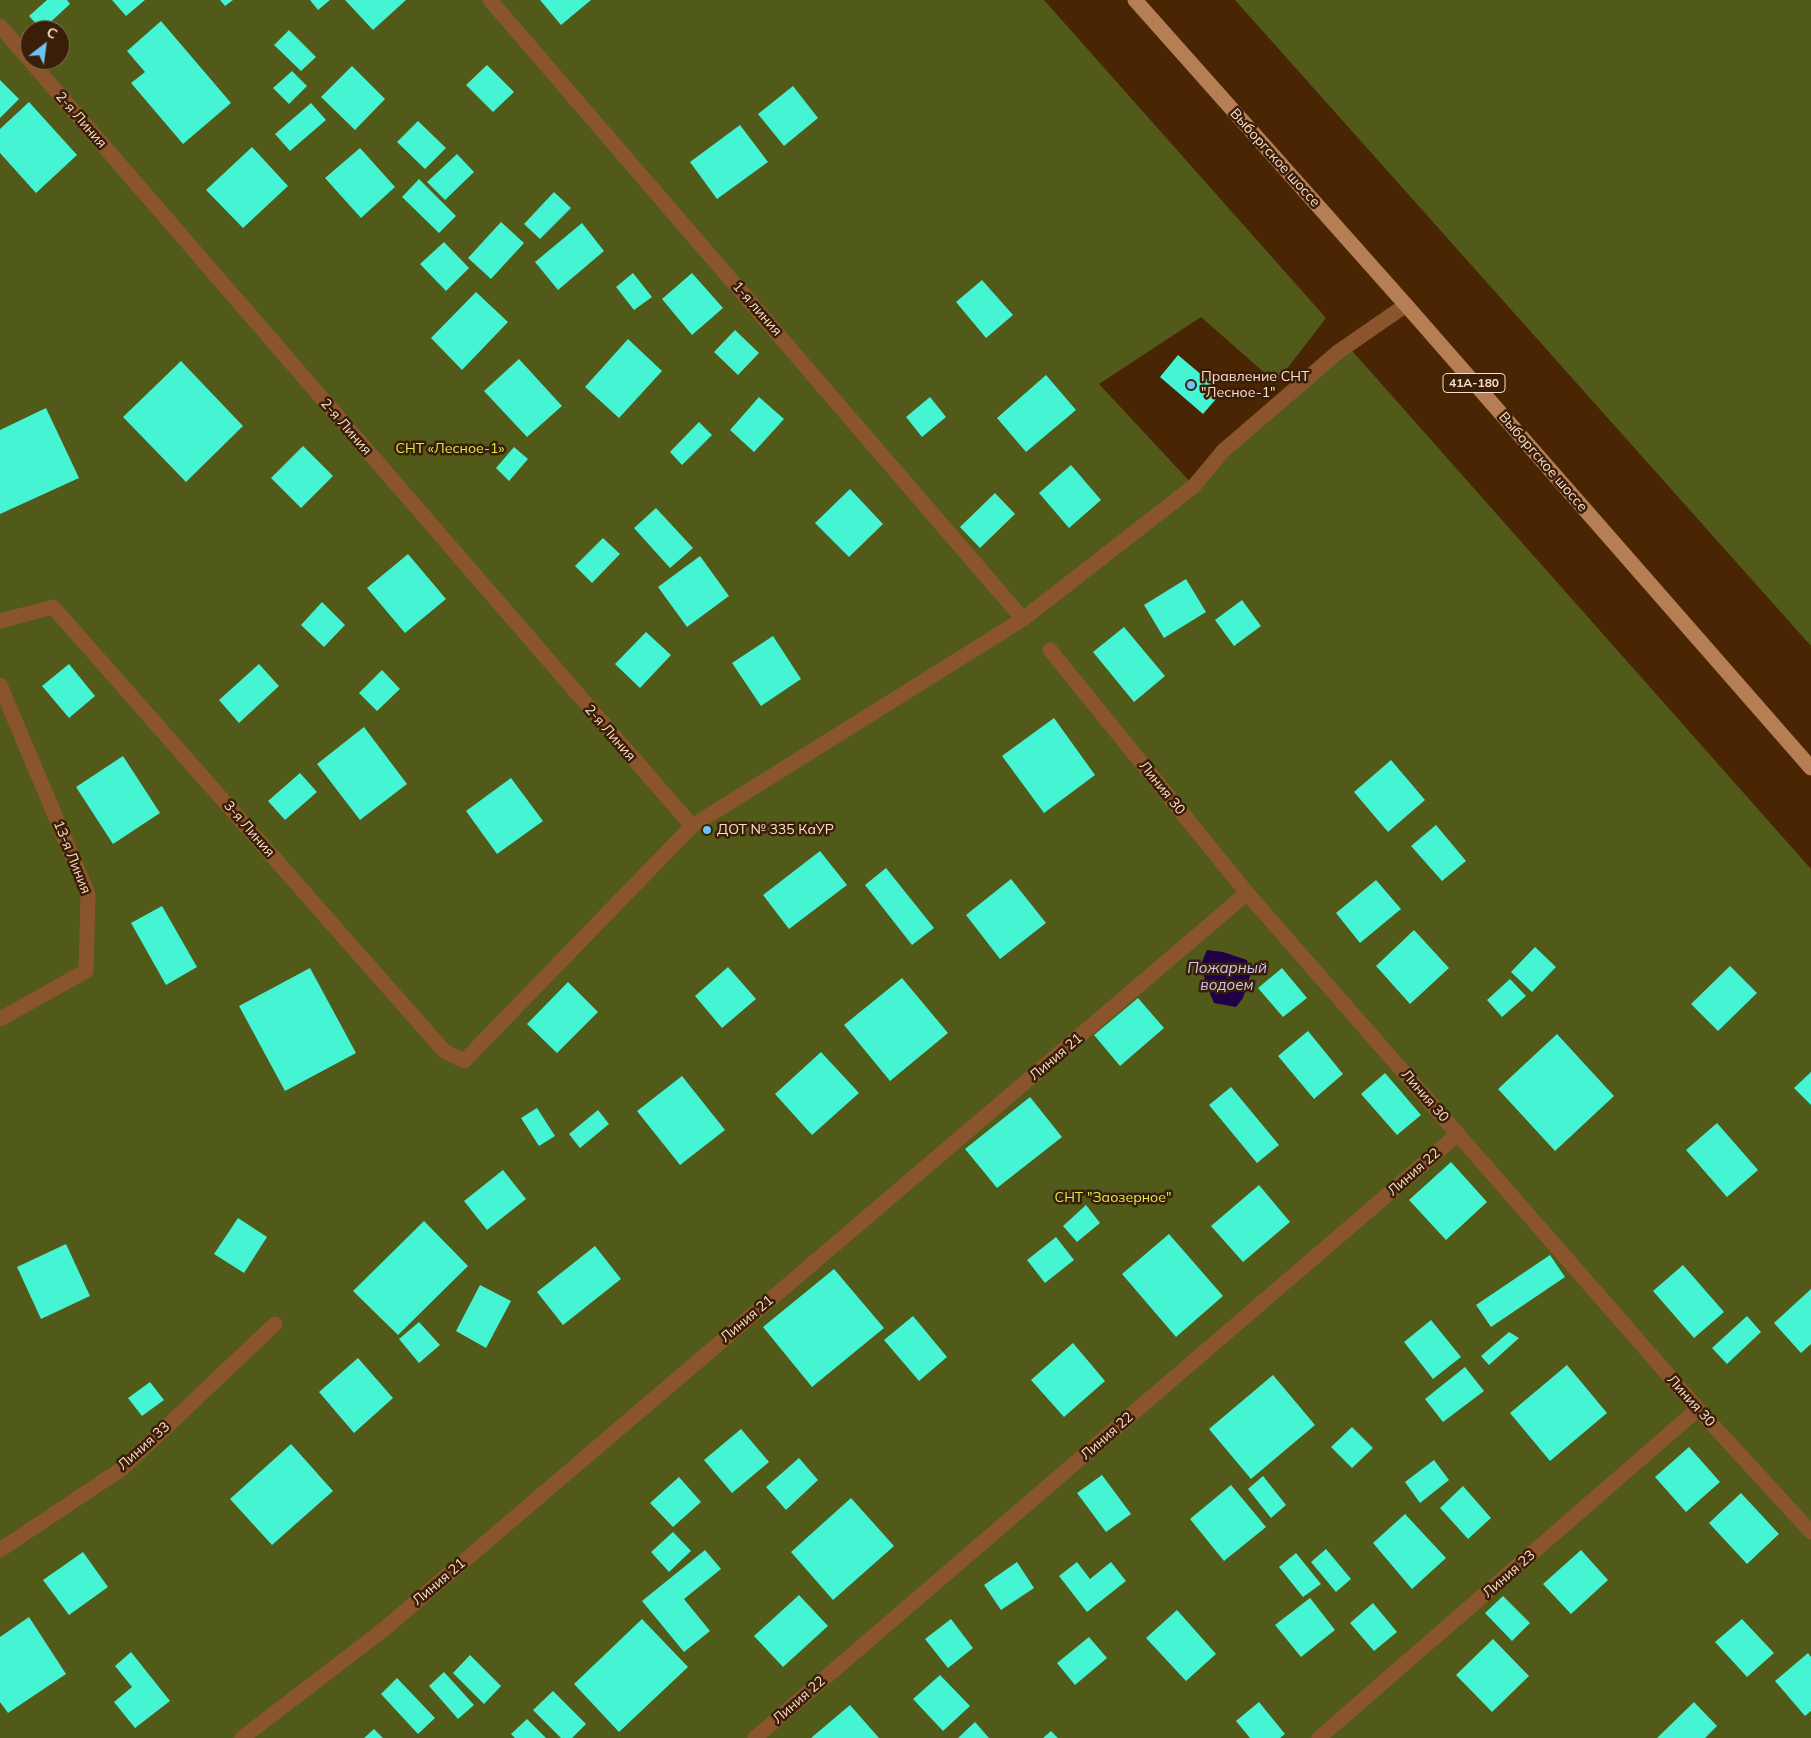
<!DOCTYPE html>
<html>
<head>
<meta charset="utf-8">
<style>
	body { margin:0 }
	#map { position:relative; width:1811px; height:1738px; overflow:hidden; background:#4a2503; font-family:Mulish,sans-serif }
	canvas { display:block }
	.north { position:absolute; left:20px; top:20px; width:50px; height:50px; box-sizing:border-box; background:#391e08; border:1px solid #886b55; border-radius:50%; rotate:30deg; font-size:14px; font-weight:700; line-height:20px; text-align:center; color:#fedec9 }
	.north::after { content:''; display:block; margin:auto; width:18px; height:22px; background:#6fc2f4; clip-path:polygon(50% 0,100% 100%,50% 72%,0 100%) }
</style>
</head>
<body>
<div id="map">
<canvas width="1811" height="1738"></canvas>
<div class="north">С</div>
</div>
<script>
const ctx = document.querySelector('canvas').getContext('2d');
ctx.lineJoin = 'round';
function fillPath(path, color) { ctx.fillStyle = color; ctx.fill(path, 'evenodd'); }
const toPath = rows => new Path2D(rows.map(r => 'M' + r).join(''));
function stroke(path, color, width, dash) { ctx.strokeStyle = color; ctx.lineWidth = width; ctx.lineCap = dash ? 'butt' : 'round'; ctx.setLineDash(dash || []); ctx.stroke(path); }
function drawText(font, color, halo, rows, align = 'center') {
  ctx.font = font + ' Mulish,sans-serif'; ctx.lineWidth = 5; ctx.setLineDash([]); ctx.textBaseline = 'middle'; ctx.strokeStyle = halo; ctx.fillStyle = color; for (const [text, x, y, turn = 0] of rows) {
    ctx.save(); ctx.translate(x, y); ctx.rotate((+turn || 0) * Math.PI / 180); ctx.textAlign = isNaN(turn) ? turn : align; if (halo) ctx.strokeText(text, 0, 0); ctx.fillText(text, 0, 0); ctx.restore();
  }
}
fillPath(toPath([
	[0,0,1044,0,1326,318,1276,383,1201,317,1099,384,1194,486,1347,345,1811,869,1811,1738,0,1738],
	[30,30,60,30,60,60,30,60],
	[1235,0,1811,0,1811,646]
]), '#515a18');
fillPath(toPath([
	[1207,950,1223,952,1247,960,1250,976,1243,998,1236,1007,1214,1003,1206,984,1201,964]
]), '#220048');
fillPath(toPath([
	[47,0,67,0,70,4,42,30,29,16],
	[112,0,145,0,126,16],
	[220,0,233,0,225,6],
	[310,0,330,0,318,10],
	[345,0,406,0,373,30],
	[540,0,591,0,561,25],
	[161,21,231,103,183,144,131,83,145,72,127,51],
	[289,30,316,57,301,71,274,45],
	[487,65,514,92,493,112,466,85],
	[352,66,385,99,355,130,321,97],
	[292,71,307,86,289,104,273,88],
	[0,80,19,99,0,118],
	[793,86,818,118,784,146,758,114],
	[29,102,77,155,36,193,0,153,0,129],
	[311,103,326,120,290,151,275,134],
	[418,121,446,148,425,169,397,142],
	[740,125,768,162,717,199,690,162],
	[252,147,288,186,243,228,206,190],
	[360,148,395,187,361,218,325,178],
	[457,154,474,172,445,200,427,182],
	[419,179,456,216,439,233,402,197],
	[554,192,571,208,540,239,524,224],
	[501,222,524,243,491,279,468,258],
	[582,223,604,251,558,290,535,262],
	[444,242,469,268,446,291,420,264],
	[633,273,652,297,634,310,616,287],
	[692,273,723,308,692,335,662,299],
	[982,280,1013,315,986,338,956,302],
	[476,292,508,322,462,370,431,338],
	[735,330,759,353,738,375,714,352],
	[628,339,662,371,619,418,585,387],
	[1178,355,1222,392,1203,414,1160,377],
	[519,359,562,406,527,437,484,391],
	[181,361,243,426,186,482,123,417],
	[1046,375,1076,410,1026,452,997,418],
	[759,397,784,419,754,452,730,430],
	[930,397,946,417,922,437,906,417],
	[46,408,79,478,0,514,0,430],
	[699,422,712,435,682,465,670,452],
	[303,446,333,476,301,508,271,478],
	[514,447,528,459,509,481,496,468],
	[1071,465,1101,500,1069,528,1039,493],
	[850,489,883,524,849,557,815,523],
	[995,493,1015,514,980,548,960,527],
	[656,508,693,548,670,568,634,528],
	[603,538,620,554,592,583,575,566],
	[408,554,446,599,405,633,367,588],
	[700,556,729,596,687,627,658,587],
	[1186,579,1206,612,1164,638,1144,605],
	[1242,600,1261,626,1234,646,1215,620],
	[322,602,345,625,324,647,301,625],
	[1124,627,1165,676,1134,702,1093,652],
	[646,632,671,655,640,688,615,664],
	[773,636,801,679,761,706,732,663],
	[69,664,95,696,69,718,42,686],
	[259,664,279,686,239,723,219,700],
	[382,670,400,689,377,711,359,693],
	[1054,718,1095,775,1044,813,1002,756],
	[364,727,407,784,360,820,317,764],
	[123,756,160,813,113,844,76,787],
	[1391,760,1425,800,1388,832,1354,792],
	[300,773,317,792,285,820,268,801],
	[511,778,543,821,497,854,466,811],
	[1436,825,1466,861,1442,881,1411,846],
	[820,851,847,885,789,929,763,895],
	[886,868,934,928,912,945,865,885],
	[1011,879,1046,923,1000,959,966,915],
	[1376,880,1401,909,1360,943,1336,913],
	[162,906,197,967,166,985,131,923],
	[1414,930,1449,968,1410,1004,1376,966],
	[1535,947,1556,967,1532,992,1511,972],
	[1730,966,1757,993,1718,1031,1691,1004],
	[728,967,756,999,722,1028,695,996],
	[310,968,356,1053,285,1091,239,1006],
	[1282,968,1307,998,1283,1017,1258,988],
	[902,978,948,1033,890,1081,844,1025],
	[1510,979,1526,996,1502,1017,1487,1000],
	[568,982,598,1012,557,1053,527,1024],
	[1138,998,1164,1028,1120,1066,1094,1035],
	[1308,1031,1343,1074,1314,1099,1278,1056],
	[1557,1034,1614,1096,1555,1151,1498,1089],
	[821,1052,859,1093,812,1135,775,1094],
	[1811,1072,1811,1105,1794,1088],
	[1385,1073,1421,1115,1397,1135,1361,1094],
	[682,1076,725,1130,680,1165,637,1111],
	[1231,1087,1279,1145,1257,1163,1209,1105],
	[1030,1097,1062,1137,997,1188,965,1149],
	[537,1108,555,1136,539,1146,521,1118],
	[598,1110,609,1124,580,1148,569,1134],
	[1717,1123,1758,1170,1727,1197,1686,1150],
	[1451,1162,1487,1202,1446,1240,1409,1200],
	[503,1170,526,1199,487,1230,464,1201],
	[1259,1185,1290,1222,1243,1262,1211,1226],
	[1086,1205,1100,1223,1077,1242,1063,1226],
	[238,1218,267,1237,244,1273,214,1254],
	[424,1221,468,1266,398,1335,353,1291],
	[1169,1234,1223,1296,1176,1337,1122,1274],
	[1056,1237,1074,1260,1045,1283,1027,1260],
	[66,1244,90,1296,41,1319,17,1267],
	[595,1246,621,1279,563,1325,537,1292],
	[1550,1255,1565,1277,1491,1327,1476,1305],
	[1683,1265,1724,1312,1694,1338,1653,1291],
	[834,1269,884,1328,812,1387,763,1327],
	[480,1285,511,1301,486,1348,456,1331],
	[1811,1289,1811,1344,1801,1353,1774,1323],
	[913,1316,947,1357,919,1381,884,1340],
	[1747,1316,1761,1332,1727,1364,1712,1348],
	[1431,1320,1461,1357,1433,1379,1404,1342],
	[419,1322,440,1345,419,1363,399,1339],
	[1509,1332,1519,1338,1489,1365,1481,1356],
	[1073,1343,1105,1381,1064,1417,1031,1380],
	[358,1358,393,1398,354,1433,319,1392],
	[1567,1365,1607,1413,1550,1461,1510,1413],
	[1465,1367,1484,1391,1443,1422,1425,1399],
	[1273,1375,1315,1425,1251,1479,1209,1429],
	[150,1382,164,1400,142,1416,128,1398],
	[1352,1427,1373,1448,1352,1468,1331,1447],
	[741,1429,769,1462,732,1493,704,1460],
	[291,1444,333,1491,272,1545,230,1499],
	[1689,1447,1720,1482,1686,1512,1655,1477],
	[799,1458,818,1480,786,1510,766,1487],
	[1434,1460,1449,1480,1420,1503,1405,1482],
	[1102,1475,1131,1514,1106,1532,1077,1493],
	[1263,1476,1286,1505,1271,1518,1248,1489],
	[679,1477,701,1502,673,1527,650,1503],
	[1231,1485,1266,1527,1224,1561,1190,1519],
	[1463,1486,1491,1518,1468,1539,1440,1508],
	[1741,1493,1779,1534,1747,1564,1709,1523],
	[851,1498,894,1546,833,1600,791,1552],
	[1405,1514,1446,1558,1412,1589,1373,1543],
	[673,1532,691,1551,669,1572,651,1552],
	[1326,1549,1351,1579,1336,1592,1311,1562],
	[705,1550,721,1569,684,1599,710,1631,684,1652,642,1601],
	[1581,1550,1608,1580,1571,1614,1543,1584],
	[83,1552,108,1587,69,1615,43,1580],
	[1296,1553,1321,1584,1303,1597,1279,1567],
	[1017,1562,1034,1588,1001,1610,984,1585],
	[1077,1562,1090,1579,1111,1562,1126,1581,1087,1612,1059,1576],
	[799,1595,828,1626,783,1667,754,1636],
	[1503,1596,1530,1623,1512,1641,1485,1613],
	[1310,1598,1335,1630,1301,1657,1275,1625],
	[1373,1603,1397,1632,1374,1651,1350,1623],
	[1177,1610,1216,1654,1186,1681,1146,1638],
	[29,1617,66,1674,8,1713,0,1702,0,1637],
	[642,1619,688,1667,619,1732,574,1684],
	[951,1619,973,1648,948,1668,925,1639],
	[1742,1619,1774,1653,1747,1677,1715,1642],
	[1089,1637,1107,1658,1075,1685,1057,1663],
	[1493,1639,1529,1676,1492,1712,1456,1675],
	[131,1652,170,1701,135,1728,114,1702,132,1687,115,1666],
	[1808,1653,1811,1657,1811,1711,1805,1716,1775,1681],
	[470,1655,501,1686,484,1704,453,1673],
	[444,1672,474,1705,458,1719,429,1686],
	[940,1675,970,1706,943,1731,913,1699],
	[397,1678,435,1718,418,1734,381,1694],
	[553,1691,586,1724,572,1738,561,1738,533,1710],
	[1259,1702,1285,1734,1280,1738,1250,1738,1236,1721],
	[1694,1702,1717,1726,1705,1738,1657,1738],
	[850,1705,879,1738,811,1738],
	[527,1719,546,1738,515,1738,511,1734],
	[975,1722,989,1738,958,1738],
	[374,1729,383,1738,364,1738],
	[1051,1731,1058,1738,1043,1738]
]), '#44f4d3');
stroke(toPath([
	[490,0,1023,619],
	[0,26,692,826],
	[0,621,53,607,444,1051,464,1061,692,826,1023,619,1194,486,1223,451,1338,352,1406,305],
	[1050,650,1247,893,1698,1409,1811,1532],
	[0,685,88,894,86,971,0,1019],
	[0,1550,123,1468,275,1324],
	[242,1738,383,1630,1247,893],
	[755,1738,1458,1134],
	[1319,1738,1698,1409]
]), '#8a552d', 15);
stroke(toPath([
	[1135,0,1406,305,1811,768]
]), '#b67e54', 15);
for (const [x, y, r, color] of [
	[1191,385,5,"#6fc2f4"],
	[707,830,5,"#6fc2f4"]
]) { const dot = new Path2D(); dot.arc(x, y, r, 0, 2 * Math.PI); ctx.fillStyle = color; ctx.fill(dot); stroke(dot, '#391e08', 2); }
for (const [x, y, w] of [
	[1474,383,62]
]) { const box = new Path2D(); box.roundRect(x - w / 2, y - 9.5, w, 19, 4); ctx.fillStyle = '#391e08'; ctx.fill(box); stroke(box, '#fedec9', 1); }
drawText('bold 12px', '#fedec9', null, [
	["41А-180",1474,383]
]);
drawText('14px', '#fedec9', '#391e08', [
	["2-я Линия",81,120,49],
	["Выборгское шоссе",1275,158,48],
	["1-я линия",757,309,49],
	["2-я Линия",346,427,49],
	["Выборгское шоссе",1543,462,49],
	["2-я Линия",610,733,49],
	["Линия 30",1162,788,51],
	["3-я Линия",249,829,49],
	["13-я Линия",72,857,68],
	["Линия 21",1056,1057,-40],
	["Линия 30",1425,1096,49],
	["Линия 22",1414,1172,-41],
	["Линия 21",747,1319,-40],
	["Линия 30",1691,1401,48],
	["Линия 22",1107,1436,-41],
	["Линия 33",144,1446,-42],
	["Линия 23",1509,1574,-41],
	["Линия 21",439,1582,-40],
	["Линия 22",799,1700,-41]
]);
drawText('14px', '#fedec9', '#391e08', [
	["Правление СНТ",1201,377],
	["\"Лесное-1\"",1201,393],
	["ДОТ № 335 КаУР",717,830]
], 'left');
drawText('14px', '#d7ec4f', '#391e08', [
	["СНТ «Лесное-1»",450,449],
	["СНТ \"Заозерное\"",1113,1198]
]);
drawText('italic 15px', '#d0c3f5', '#391e08', [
	["Пожарный",1227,968],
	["водоем",1227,985]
]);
</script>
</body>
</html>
